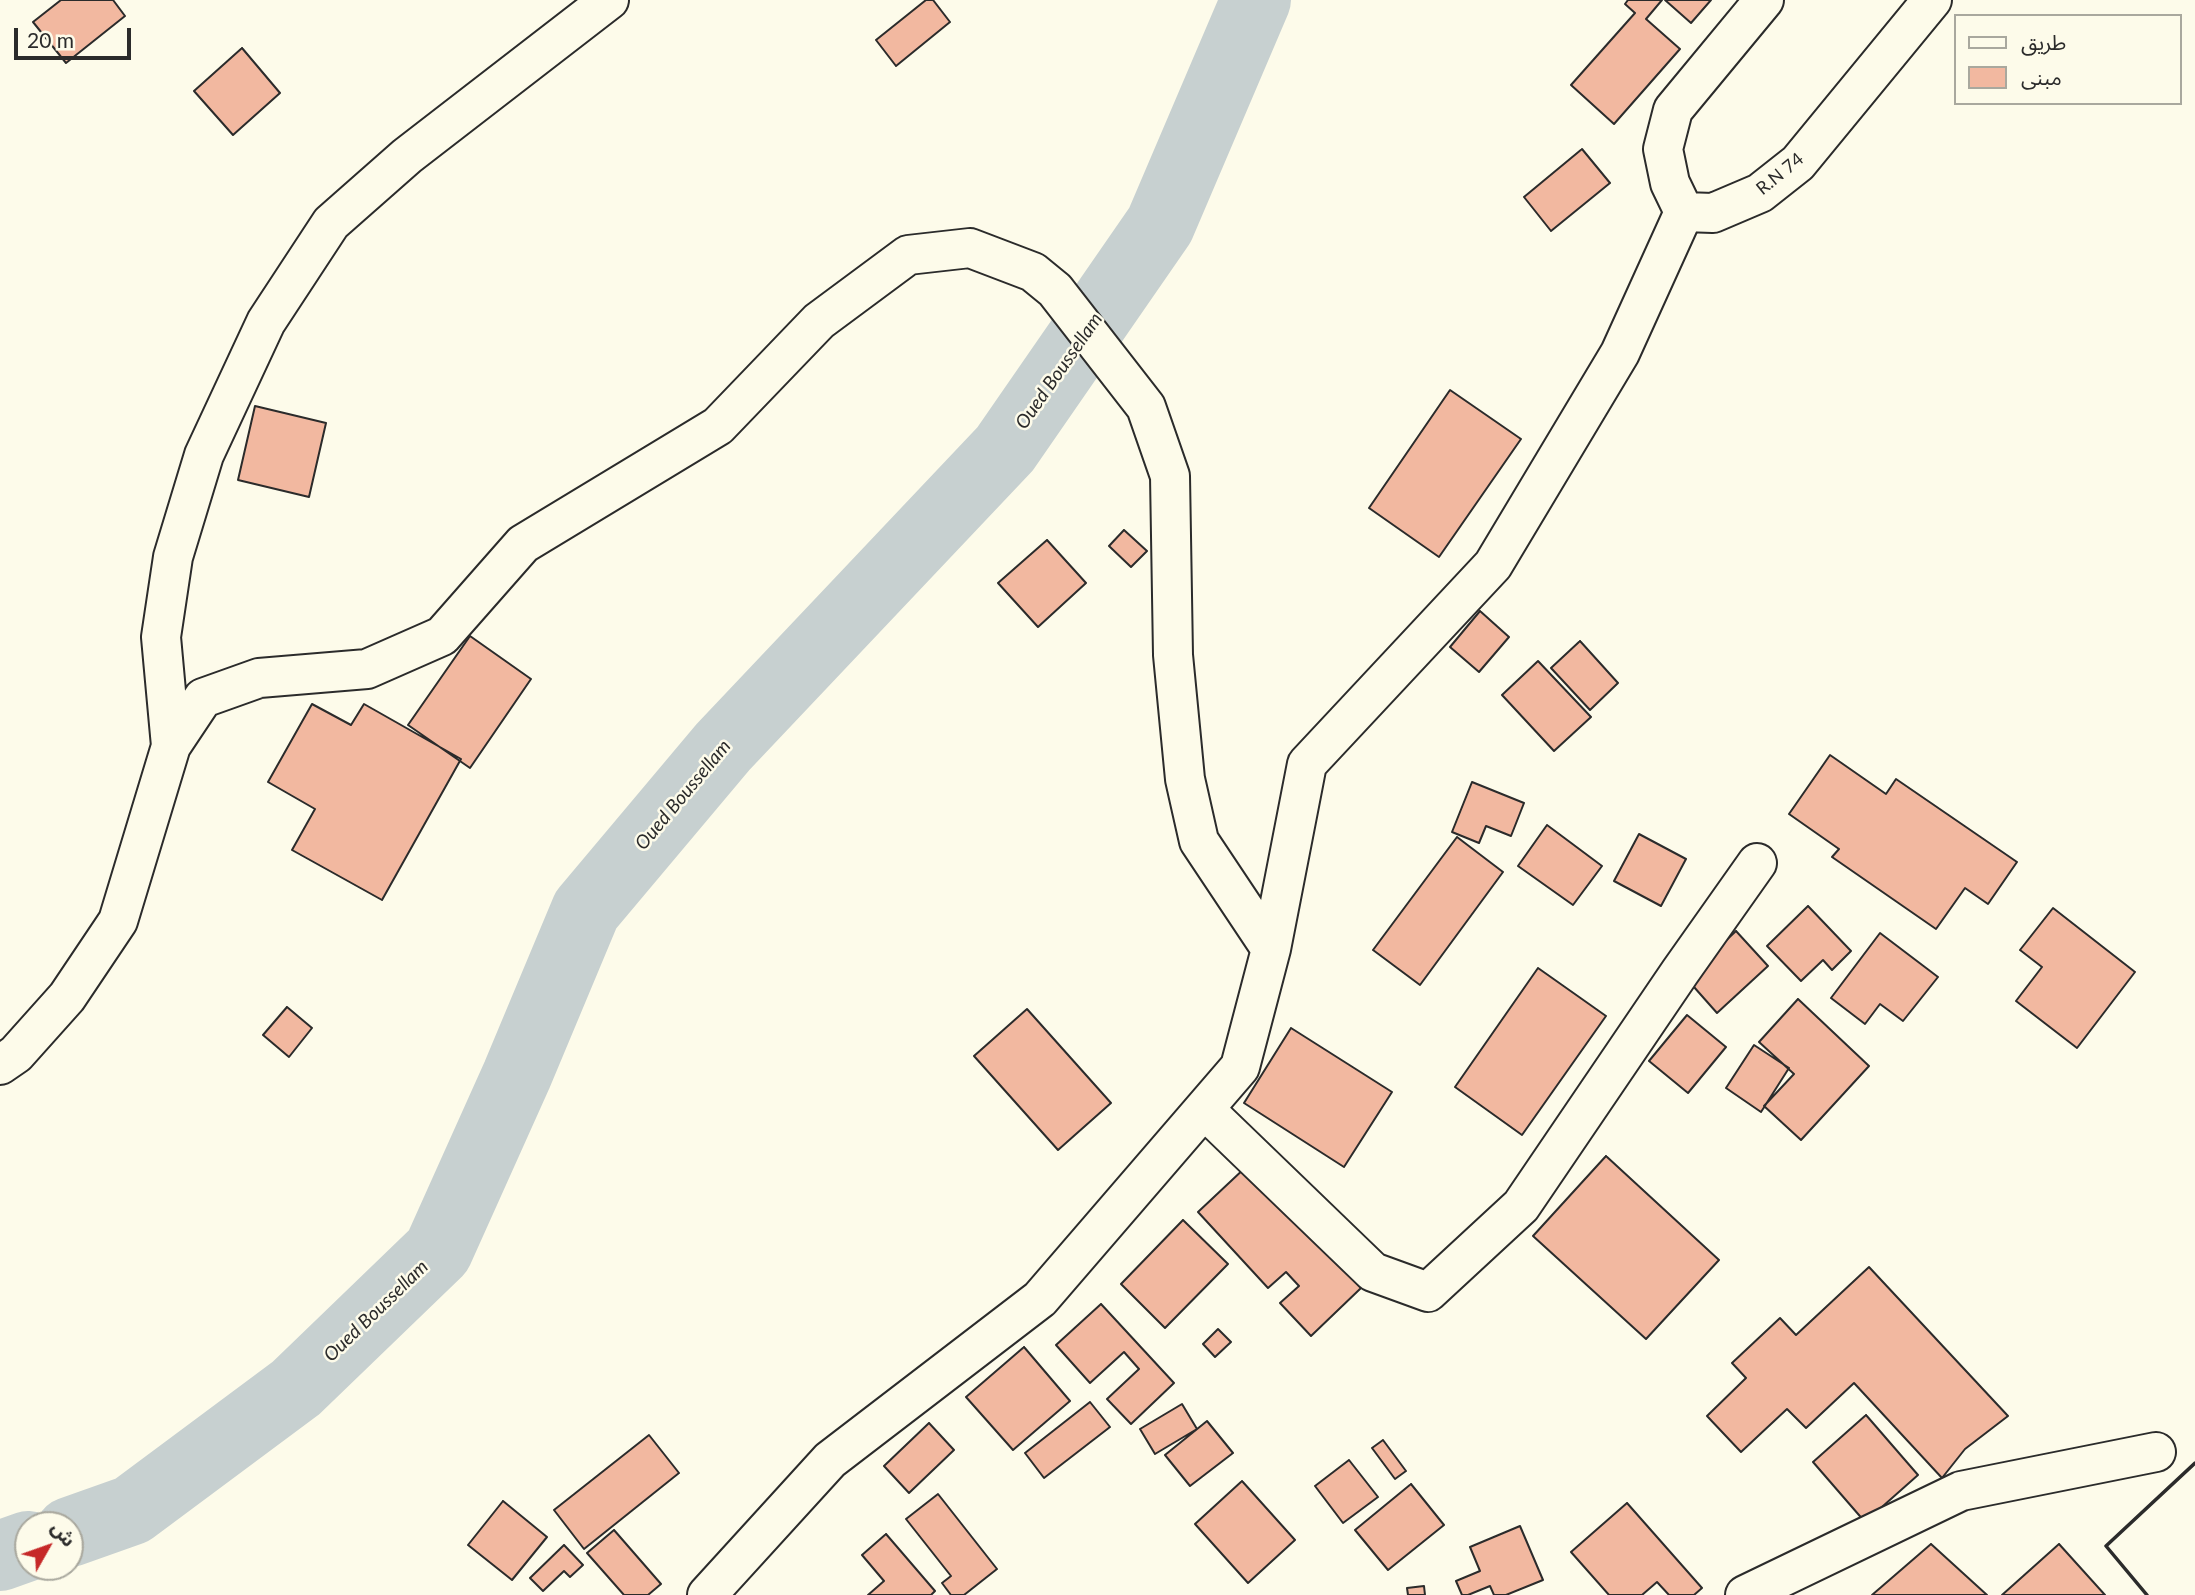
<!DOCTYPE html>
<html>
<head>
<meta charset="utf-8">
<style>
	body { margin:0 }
	#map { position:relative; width:2195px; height:1595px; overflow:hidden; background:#fdfbea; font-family:Lato,"Noto Sans Arabic",sans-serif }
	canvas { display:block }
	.legend { position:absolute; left:1954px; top:14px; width:228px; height:91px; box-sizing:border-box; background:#fdfbea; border:2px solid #a9a89e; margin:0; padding:9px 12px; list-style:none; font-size:21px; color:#2b2b2b }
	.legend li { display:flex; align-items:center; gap:14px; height:35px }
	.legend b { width:35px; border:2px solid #a9a89e }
	.north { position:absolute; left:14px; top:1511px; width:70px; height:70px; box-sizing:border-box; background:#fdfbea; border:2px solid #a9a89e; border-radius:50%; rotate:50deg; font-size:19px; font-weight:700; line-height:28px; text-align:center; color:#2b2b2b }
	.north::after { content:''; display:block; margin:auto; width:24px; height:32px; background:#c62828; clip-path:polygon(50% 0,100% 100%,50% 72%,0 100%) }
	.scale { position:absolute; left:14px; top:28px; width:117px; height:32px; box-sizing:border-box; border:4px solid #2b2b2b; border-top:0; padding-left:9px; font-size:21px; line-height:24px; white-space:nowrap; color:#2b2b2b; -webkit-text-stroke:5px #fdfbea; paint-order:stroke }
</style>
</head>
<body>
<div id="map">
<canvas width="2195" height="1595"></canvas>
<ul class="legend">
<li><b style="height:9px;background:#fdfbea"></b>طريق</li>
<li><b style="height:19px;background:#f2b8a0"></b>مبنى</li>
</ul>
<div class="north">ش</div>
<div class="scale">20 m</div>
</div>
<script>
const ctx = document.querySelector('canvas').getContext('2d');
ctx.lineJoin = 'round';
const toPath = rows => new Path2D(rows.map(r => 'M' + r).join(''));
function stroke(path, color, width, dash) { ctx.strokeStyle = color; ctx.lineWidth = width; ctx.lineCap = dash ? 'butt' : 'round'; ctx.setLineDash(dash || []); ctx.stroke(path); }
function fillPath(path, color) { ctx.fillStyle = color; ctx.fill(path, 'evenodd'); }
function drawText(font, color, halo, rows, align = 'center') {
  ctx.font = font + ' Lato,sans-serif'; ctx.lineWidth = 5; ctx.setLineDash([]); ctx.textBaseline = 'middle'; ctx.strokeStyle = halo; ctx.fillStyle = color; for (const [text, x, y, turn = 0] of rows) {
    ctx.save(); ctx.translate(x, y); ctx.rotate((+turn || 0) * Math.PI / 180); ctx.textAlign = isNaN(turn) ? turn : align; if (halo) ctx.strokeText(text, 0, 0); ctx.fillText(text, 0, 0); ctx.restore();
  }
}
stroke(toPath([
	[70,1532,132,1510,296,1388,438,1251,517,1075,586,910,723,747,1005,449,1160,225,1256,0],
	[0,1556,28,1546]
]), '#c7d0d0', 70);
const building = toPath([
	[61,0,113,0,125,16,66,63,33,22,61,0],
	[926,0,933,0,950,22,896,66,876,40,926,0],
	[1628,0,1662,0,1646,19,1680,49,1614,124,1571,85,1635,13,1625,4,1628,0],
	[1665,0,1711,0,1691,23,1665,0],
	[242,48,280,93,233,135,194,91,242,48],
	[1582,149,1610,183,1551,231,1524,197,1582,149],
	[1450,390,1521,439,1439,557,1369,508,1450,390],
	[255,406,326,423,309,497,238,480,255,406],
	[1124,530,1147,551,1131,567,1109,546,1124,530],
	[1047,540,1086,583,1038,627,998,583,1047,540],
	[1480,611,1509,637,1479,672,1450,647,1480,611],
	[470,636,531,679,470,768,408,725,470,636],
	[1580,641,1618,683,1590,710,1551,668,1580,641],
	[1538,661,1591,717,1554,751,1502,695,1538,661],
	[312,704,351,725,364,704,461,759,382,900,292,850,315,809,268,782,312,704],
	[1830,755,1886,794,1896,779,2017,862,1988,904,1965,888,1936,929,1832,857,1839,849,1789,814,1830,755],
	[1472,782,1524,803,1511,836,1486,826,1479,843,1452,832,1472,782],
	[1547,825,1602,866,1573,905,1518,866,1547,825],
	[1639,834,1686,859,1661,906,1614,881,1639,834],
	[1457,837,1503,872,1420,985,1373,950,1457,837],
	[1808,906,1851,951,1832,970,1823,960,1801,981,1767,946,1808,906],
	[2053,908,2135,972,2077,1048,2016,1001,2042,967,2020,950,2053,908],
	[1736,931,1768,966,1717,1013,1686,978,1736,931],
	[1880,933,1938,977,1903,1021,1880,1004,1865,1024,1831,998,1880,933],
	[1538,968,1606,1016,1522,1135,1455,1087,1538,968],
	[1798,999,1869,1066,1801,1140,1764,1106,1794,1074,1759,1042,1798,999],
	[287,1007,312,1028,289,1057,263,1035,287,1007],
	[1027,1009,1111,1103,1058,1150,974,1056,1027,1009],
	[1687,1015,1726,1047,1688,1093,1649,1061,1687,1015],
	[1291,1028,1392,1092,1344,1167,1244,1103,1291,1028],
	[1754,1045,1789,1068,1761,1112,1726,1088,1754,1045],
	[1606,1156,1719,1260,1646,1339,1533,1236,1606,1156],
	[1247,1166,1361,1288,1311,1336,1280,1303,1299,1286,1286,1272,1268,1288,1198,1212,1247,1166],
	[1183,1220,1228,1264,1165,1328,1121,1284,1183,1220],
	[1869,1267,2008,1416,1965,1449,1942,1478,1854,1383,1806,1428,1787,1409,1741,1452,1707,1416,1746,1378,1732,1363,1780,1318,1796,1335,1869,1267],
	[1101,1304,1174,1383,1131,1424,1107,1399,1139,1369,1124,1352,1090,1383,1056,1345,1101,1304],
	[1218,1329,1231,1342,1215,1357,1203,1344,1218,1329],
	[1024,1347,1070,1401,1013,1450,966,1397,1024,1347],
	[1090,1402,1110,1427,1044,1478,1025,1453,1090,1402],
	[1182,1404,1197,1429,1155,1454,1140,1429,1182,1404],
	[1866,1415,1918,1475,1865,1522,1813,1462,1866,1415],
	[1207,1421,1233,1453,1190,1486,1165,1455,1207,1421],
	[929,1423,954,1450,909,1493,884,1466,929,1423],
	[649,1435,679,1473,584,1549,554,1510,649,1435],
	[1383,1440,1406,1471,1395,1479,1372,1448,1383,1440],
	[1349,1460,1378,1497,1343,1523,1315,1486,1349,1460],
	[1242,1481,1295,1540,1248,1583,1195,1524,1242,1481],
	[1411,1484,1444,1525,1388,1570,1355,1530,1411,1484],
	[938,1494,997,1569,964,1595,951,1595,942,1583,951,1576,906,1519,938,1494],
	[503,1501,547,1537,512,1580,468,1545,503,1501],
	[1627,1503,1702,1588,1694,1595,1669,1595,1657,1582,1642,1595,1609,1595,1571,1552,1627,1503],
	[1520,1526,1543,1580,1506,1595,1494,1595,1490,1586,1468,1595,1462,1595,1456,1581,1480,1571,1470,1547,1520,1526],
	[614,1530,661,1584,648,1595,624,1595,587,1553,614,1530],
	[886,1534,935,1591,931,1595,868,1595,884,1581,862,1555,886,1534],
	[1931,1544,1987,1595,1872,1595,1931,1544],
	[2059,1544,2105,1595,2002,1595,2059,1544],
	[564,1545,583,1565,570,1577,564,1571,543,1591,530,1578,564,1545],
	[1424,1586,1425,1595,1408,1595,1407,1588,1424,1586]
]);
fillPath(building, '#f2b8a0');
stroke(building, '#2b2b2b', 2);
const minor = toPath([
	[171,746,161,637,173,557,204,455,266,322,331,223,407,156,609,0],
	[0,1065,16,1054,67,997,118,921,171,746,203,698,259,678,367,669,442,636,523,544,718,426,819,321,908,255,970,248,1033,272,1055,290,1146,407,1170,476,1173,655,1185,779,1199,841,1271,949],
	[1204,1109,1373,1272,1428,1292,1521,1206,1680,972,1757,863],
	[707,1595,830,1460,1040,1299,1240,1067,1271,949,1307,764,1493,565,1620,353,1684,212],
	[1745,1595,1961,1491,2156,1452]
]);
const major = toPath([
	[1764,0,1673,110,1663,149,1670,183,1684,212,1713,213,1760,193,1798,163,1932,0]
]);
stroke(minor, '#2b2b2b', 42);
stroke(major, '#2b2b2b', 42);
stroke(minor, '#fdfbea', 38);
stroke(major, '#fdfbea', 38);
stroke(toPath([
	[2147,1595,2106,1546,2195,1463]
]), '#2b2b2b', 3.5);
drawText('18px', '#2b2b2b', '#fdfbea', [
	["R.N 74",1780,174,-39]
]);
drawText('italic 19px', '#2b2b2b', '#fdfbea', [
	["Oued Boussellam",1059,371,-55],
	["Oued Boussellam",683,795,-50],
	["Oued Boussellam",376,1311,-44]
]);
</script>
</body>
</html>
